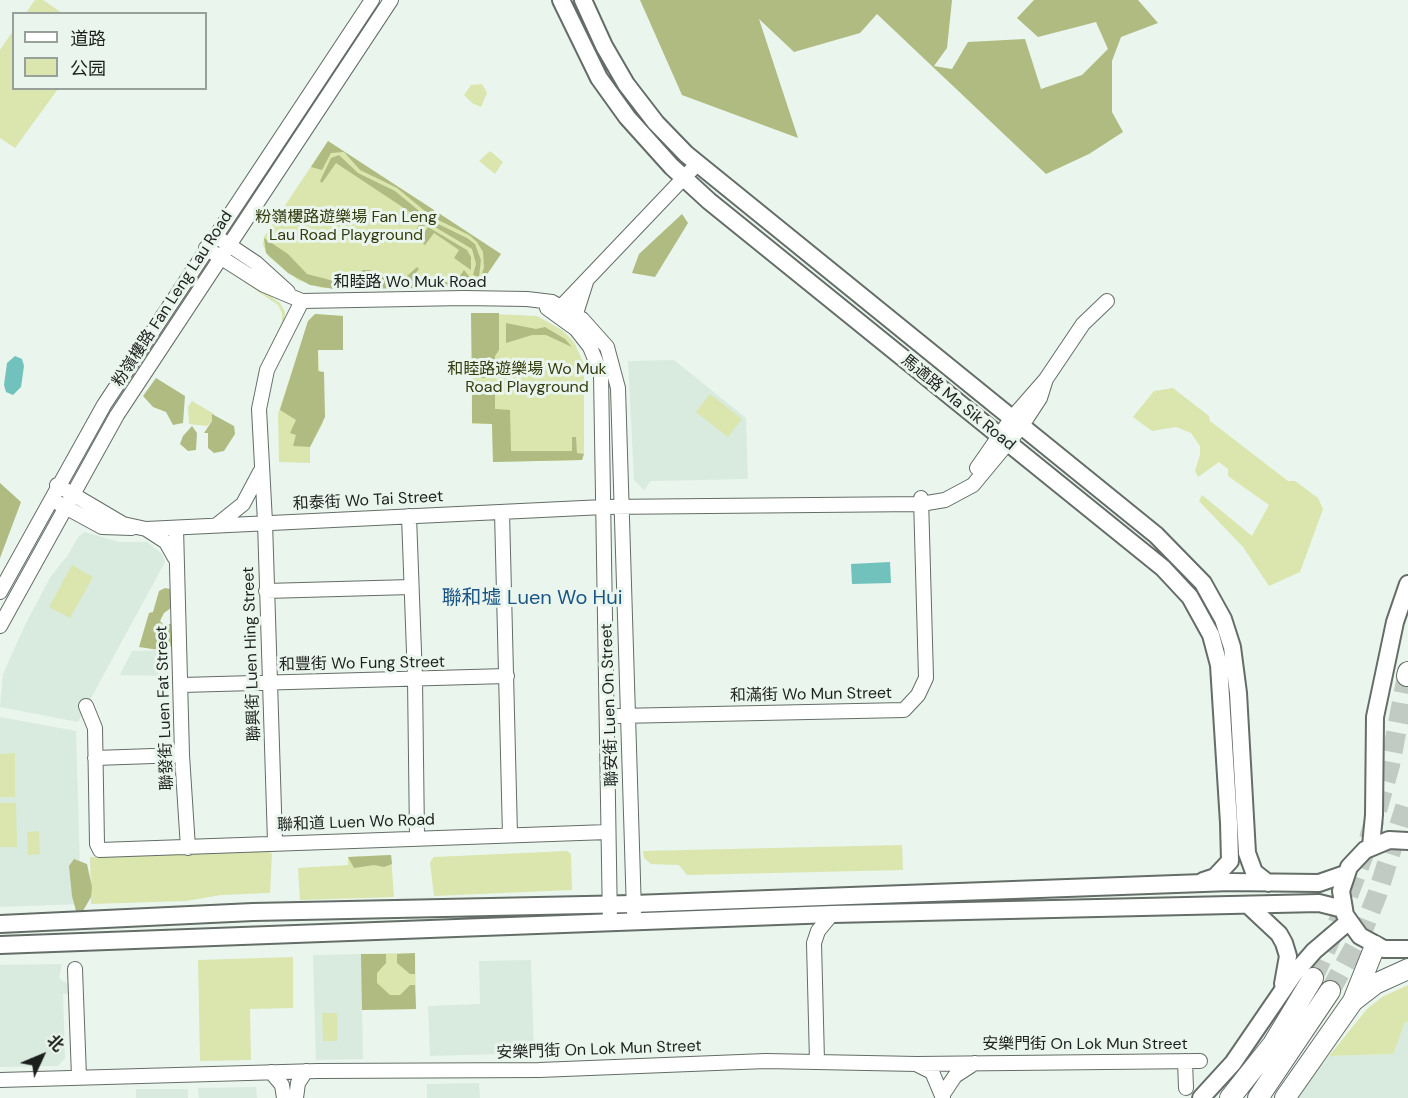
<!DOCTYPE html>
<html>
<head>
<meta charset="utf-8">
<style>
	body { margin:0 }
	#map { position:relative; width:1408px; height:1098px; overflow:hidden; background:#eaf5ed; font-family:"DM Sans","Noto Sans SC",sans-serif }
	canvas { display:block }
	.legend { position:absolute; left:12px; top:12px; width:195px; height:78px; box-sizing:border-box; background:#eaf5ed; border:2px solid #98a09a; margin:0; padding:8px 10px; list-style:none; font-size:18px; color:#1c201d }
	.legend li { display:flex; align-items:center; gap:12px; height:30px }
	.legend b { width:30px; border:2px solid #98a09a }
	.north { position:absolute; left:12px; top:1026px; width:60px; height:60px; -webkit-text-stroke:4px #eaf5ed; paint-order:stroke; rotate:46deg; font-size:16px; font-weight:700; line-height:24px; text-align:center; color:#1c201d }
	.north::after { content:''; display:block; margin:auto; width:21px; height:27px; background:#1c201d; clip-path:polygon(50% 0,100% 100%,50% 72%,0 100%) }
</style>
</head>
<body>
<div id="map">
<canvas width="1408" height="1098"></canvas>
<ul class="legend">
<li><b style="height:8px;background:#fff"></b>道路</li>
<li><b style="height:16px;background:#dae6ae"></b>公园</li>
</ul>
<div class="north">北</div>
</div>
<script>
const ctx = document.querySelector('canvas').getContext('2d');
ctx.lineJoin = 'round';
function fillPath(path, color) { ctx.fillStyle = color; ctx.fill(path, 'evenodd'); }
const toPath = rows => new Path2D(rows.map(r => 'M' + r).join(''));
function stroke(path, color, width, dash) { ctx.strokeStyle = color; ctx.lineWidth = width; ctx.lineCap = dash ? 'butt' : 'round'; ctx.setLineDash(dash || []); ctx.stroke(path); }
function drawText(font, color, halo, rows, align = 'center') {
  ctx.font = font + ' "DM Sans","Noto Sans SC",sans-serif'; ctx.lineWidth = 6; ctx.setLineDash([]); ctx.textBaseline = 'middle'; ctx.strokeStyle = halo; ctx.fillStyle = color; for (const [text, x, y, turn = 0] of rows) {
    ctx.save(); ctx.translate(x, y); ctx.rotate((+turn || 0) * Math.PI / 180); ctx.textAlign = isNaN(turn) ? turn : align; if (halo) ctx.strokeText(text, 0, 0); ctx.fillText(text, 0, 0); ctx.restore();
  }
}
fillPath(toPath([
	[674,360,746,418,748,479,651,481,644,490,634,480,628,361],
	[85,532,119,542,147,542,162,554,165,562,78,722,0,707,3,674,26,623,51,576,68,555,78,537],
	[167,650,169,676,120,675,132,651],
	[0,717,76,731,81,904,0,907],
	[361,954,363,1059,316,1060,313,955],
	[531,960,534,1053,430,1056,428,1006,480,1004,479,961],
	[62,964,59,978,69,985,70,993,63,994,65,1058,58,1066,0,1067,0,965],
	[1405,1022,1408,1022,1408,1098,1294,1098,1329,1056,1392,1054],
	[479,1083,480,1098,427,1098,427,1084],
	[256,1087,257,1098,199,1098,198,1088],
	[136,1089,188,1089,188,1098,136,1098]
]), '#d9ebde');
fillPath(toPath([
	[35,0,43,0,62,13,26,13],
	[13,31,14,88,58,89,15,148,0,138,0,50],
	[482,84,487,93,481,107,472,103,464,95,471,85],
	[328,141,501,254,479,286,322,288,298,280,268,256,263,245,264,237],
	[490,151,503,162,495,174,479,161],
	[246,280,280,303,285,312,284,323,258,373,282,322,282,313,278,305,244,282],
	[471,313,537,316,562,330,574,342,584,364,584,453,582,460,493,462,492,424,472,424],
	[315,314,343,316,343,350,318,350,323,423,310,447,310,463,279,462,278,414,308,321],
	[1173,388,1209,416,1210,421,1288,481,1295,481,1318,498,1323,509,1300,572,1269,586,1243,547,1199,501,1202,495,1252,536,1269,505,1228,476,1228,469,1219,462,1198,477,1195,471,1200,455,1200,446,1191,433,1176,427,1152,431,1133,417,1154,391],
	[710,394,742,419,728,437,696,412],
	[192,401,214,414,212,421,207,426,189,424,188,407],
	[72,565,93,577,70,618,49,607],
	[15,753,15,797,0,797,0,754],
	[0,803,16,803,17,847,0,847],
	[39,831,40,854,28,855,27,832],
	[902,845,903,870,687,875,679,865,651,864,644,858,643,851],
	[269,851,272,854,270,893,221,895,186,901,91,904,90,857],
	[567,851,571,854,572,890,434,896,430,862,434,857],
	[391,855,394,897,300,900,298,868,348,865,348,857],
	[415,953,416,1009,362,1010,361,954],
	[293,957,293,1008,250,1009,251,1060,200,1061,198,960],
	[1408,985,1408,1022,1405,1022,1393,1054,1329,1056,1367,1009,1382,997],
	[322,1013,337,1013,337,1041,323,1041]
]), '#dae6ae');
fillPath(toPath([
	[640,0,952,0,947,48,934,66,952,69,968,42,1025,39,1041,89,1082,75,1108,49,1096,22,1038,37,1017,18,1034,0,1138,0,1158,23,1121,37,1112,61,1112,112,1123,132,1089,154,1046,174,877,14,860,33,794,52,759,19,798,138,682,95],
	[328,141,434,210,431,216,397,188,360,170,344,152,331,153,322,170,311,167],
	[339,155,358,173,395,191,429,219,416,238,412,236,422,220,336,163,322,183,320,181,331,158],
	[437,212,501,254,479,286,433,287,433,282,456,282,464,270,472,280,479,281,484,268,483,252,477,242,469,235,434,218],
	[682,214,688,223,655,277,632,273,639,254],
	[432,221,467,238,475,244,481,260,479,277,473,275,476,264,472,249,430,224],
	[428,227,467,250,471,257,471,270,454,258,459,250,434,233,425,245,419,240],
	[264,238,288,254,307,274,334,281,334,289,310,285,288,273,266,253],
	[417,267,419,269,413,276,413,282,423,282,423,288,340,289,340,280,363,270,370,270,387,279,397,280,406,277],
	[471,313,499,313,499,350,495,356,495,378,472,378],
	[315,314,343,316,343,350,318,350,318,371,324,372,325,417,310,447,293,446,296,435,290,433,296,420,280,410,308,321],
	[506,323,536,329,545,327,565,339,572,347,546,335,532,335,506,343],
	[156,378,185,396,183,423,173,425,166,412,153,407,143,396],
	[472,383,495,383,495,409,510,410,511,451,572,451,572,437,576,437,577,453,584,454,582,460,493,462,492,424,472,423],
	[212,414,234,426,235,434,224,451,214,453,208,448,208,433,204,433,212,421],
	[192,426,197,433,196,450,188,451,180,444,183,436],
	[0,483,21,502,0,558],
	[165,588,176,590,175,605,164,613,160,621,163,624,173,624,175,645,159,650,139,647,149,613,153,612,159,591],
	[391,855,392,864,384,867,374,865,354,868,348,857],
	[74,859,87,864,92,887,91,897,83,911,76,911,72,896,69,866],
	[415,953,415,974,410,974,397,963,397,954],
	[361,954,386,954,386,963,377,973,377,983,390,995,400,995,410,985,415,985,416,1009,362,1010]
]), '#afbb81');
fillPath(toPath([
	[15,356,22,359,24,366,21,387,13,395,6,392,4,385,7,363],
	[890,562,891,583,852,584,851,564]
]), '#71c1bd');
stroke(toPath([
	[1313,978,1337,925,1367,846,1390,765,1407,676],
	[1330,991,1361,935,1377,895,1408,798]
]), '#c1cac3', 20, [20, 10]);
const minor = toPath([
	[220,239,256,263,288,292],
	[206,248,264,285,302,301,464,298,527,299,552,302,582,319,607,347,618,388,634,912],
	[547,308,576,329,590,347,601,374,610,923],
	[556,312,697,164],
	[573,323,586,282],
	[977,468,1011,419,1046,379,1083,324,1107,301],
	[57,485,123,524,146,529,604,507,921,504,945,500,973,485,1021,427,1040,398,1046,379],
	[58,503,102,527,132,528],
	[502,512,510,835],
	[409,516,415,679,417,837],
	[218,524,243,504,260,472],
	[176,528,182,755,188,848],
	[146,529,166,542,175,558],
	[266,591,411,587],
	[0,592,104,405,372,0],
	[0,626,117,415,391,0],
	[182,685,507,676],
	[86,706,95,728,97,844,100,850,608,832],
	[618,716,904,710,918,695,926,678,921,498],
	[95,758,182,755],
	[275,842,265,522,259,409,267,370,302,301],
	[75,969,79,1077],
	[817,1061,814,943,818,931,832,914],
	[1185,1061,1186,1088],
	[918,1065,932,1072,943,1098],
	[271,1072,282,1085,284,1098],
	[0,1080,318,1071,539,1070,766,1061,917,1064,1200,1061],
	[943,1094,955,1076,975,1063],
	[296,1098,298,1083,306,1071]
]);
const major = toPath([
	[561,0,599,78,627,117,672,167,709,201,1163,568,1190,597,1211,635,1219,665,1229,823,1230,861,1215,877,1203,881],
	[583,0,604,46,626,84,656,123,686,154,1156,535,1203,583,1223,619,1232,647,1238,693,1247,853,1254,872,1268,883],
	[1408,841,1389,840,1365,850,1349,867,1341,891,1345,915,1360,936,1384,949,1408,949],
	[1371,846,1374,815,1375,717,1395,622,1408,584],
	[1248,905,1279,934,1284,943,1288,956,1283,984],
	[0,924,253,912,633,904,1230,882,1319,883,1345,874],
	[0,945,832,914,1319,903,1343,909],
	[1201,1098,1233,1063,1294,974,1314,951,1348,922]
]);
const highway = toPath([
	[1407,676,1408,672],
	[1353,1001,1375,984,1408,969],
	[1230,1098,1273,1044,1313,978],
	[1258,1098,1330,991],
	[1285,1098,1353,1001,1375,946]
]);
stroke(minor, '#646d67', 16);
stroke(major, '#646d67', 20);
stroke(highway, '#646d67', 22);
stroke(minor, '#fff', 14);
stroke(major, '#fff', 16);
stroke(highway, '#fff', 20);
drawText('16px', '#353c0f', '#eaf5ed', [
	["粉嶺樓路遊樂場 Fan Leng",346,218],
	["Lau Road Playground",346,236],
	["和睦路遊樂場 Wo Muk",527,370],
	["Road Playground",527,388]
]);
drawText('16px', '#1c201d', '#eaf5ed', [
	["和睦路 Wo Muk Road",410,283],
	["粉嶺樓路 Fan Leng Lau Road",173,299,-57],
	["馬適路 Ma Sik Road",958,403,39],
	["和泰街 Wo Tai Street",368,501,-3],
	["聯興街 Luen Hing Street",252,654,-92],
	["和豐街 Wo Fung Street",362,664,-1],
	["和滿街 Wo Mun Street",811,695,-1],
	["聯安街 Luen On Street",610,705,-92],
	["聯發街 Luen Fat Street",165,708,-92],
	["聯和道 Luen Wo Road",356,823,-2],
	["安樂門街 On Lok Mun Street",1085,1045],
	["安樂門街 On Lok Mun Street",599,1050,-2]
]);
drawText('20px', '#195586', '#eaf5ed', [
	["聯和墟 Luen Wo Hui",532,599]
]);
</script>
</body>
</html>
